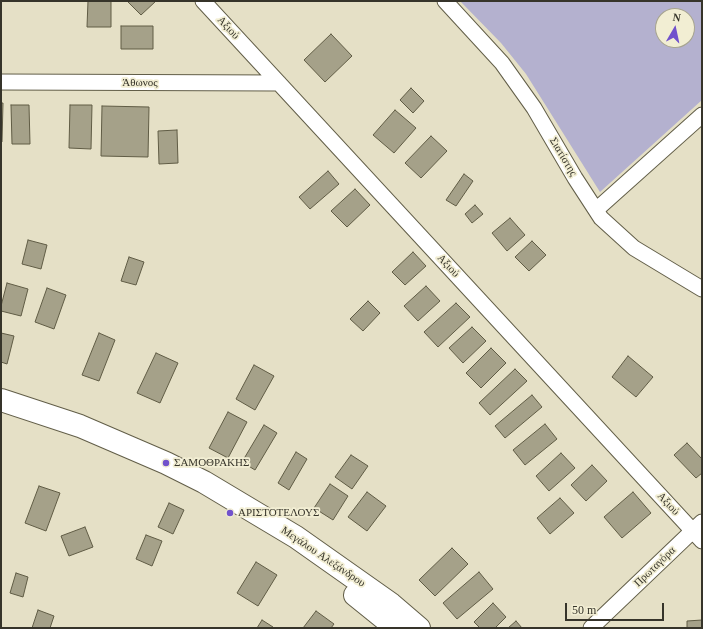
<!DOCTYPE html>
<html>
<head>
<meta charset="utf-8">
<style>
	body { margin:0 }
	#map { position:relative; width:703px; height:629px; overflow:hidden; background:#e5e0c6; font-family:"Times New Roman",serif }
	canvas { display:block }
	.frame { position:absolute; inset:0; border:2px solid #36342a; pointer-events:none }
	.north { position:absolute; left:655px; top:8px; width:40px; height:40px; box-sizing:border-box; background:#f2eed3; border:1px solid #a7a48f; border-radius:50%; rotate:9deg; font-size:11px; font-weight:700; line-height:16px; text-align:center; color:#36342a }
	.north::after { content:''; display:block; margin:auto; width:14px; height:18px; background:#7152cc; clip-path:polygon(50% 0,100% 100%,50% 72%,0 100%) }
	.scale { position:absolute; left:565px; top:603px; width:99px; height:18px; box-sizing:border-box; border:2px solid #36342a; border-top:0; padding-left:5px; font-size:12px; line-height:14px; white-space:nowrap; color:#36342a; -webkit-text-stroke:3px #f2eed3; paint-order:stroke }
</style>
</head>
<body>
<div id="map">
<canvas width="703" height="629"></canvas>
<div class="frame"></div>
<div class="north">N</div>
<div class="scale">50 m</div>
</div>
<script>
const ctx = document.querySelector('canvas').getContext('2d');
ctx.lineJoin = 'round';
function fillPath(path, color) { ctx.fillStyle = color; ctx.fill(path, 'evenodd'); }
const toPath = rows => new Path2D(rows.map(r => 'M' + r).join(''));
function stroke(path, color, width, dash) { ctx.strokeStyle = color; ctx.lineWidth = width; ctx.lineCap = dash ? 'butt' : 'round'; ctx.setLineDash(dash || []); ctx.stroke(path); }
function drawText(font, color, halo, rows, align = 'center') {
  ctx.font = font + ' "Times New Roman",serif'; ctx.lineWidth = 3.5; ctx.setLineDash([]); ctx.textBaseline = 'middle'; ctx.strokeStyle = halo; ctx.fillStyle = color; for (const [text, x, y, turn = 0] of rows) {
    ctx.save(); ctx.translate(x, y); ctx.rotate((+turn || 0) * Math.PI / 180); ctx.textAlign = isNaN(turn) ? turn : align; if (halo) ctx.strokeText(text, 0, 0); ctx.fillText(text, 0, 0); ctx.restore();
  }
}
fillPath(toPath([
	[460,1,702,1,702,100,600,192,526,74,501,43],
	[663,16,687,16,687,40,663,40]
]), '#b4b1cf');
const building = toPath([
	[88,1,111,1,111,27,87,27,88,1],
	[130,1,156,1,141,15,128,2,130,1],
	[121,26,153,26,153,49,121,49,121,26],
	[331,34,352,56,325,82,304,60,331,34],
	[411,88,424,101,413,113,400,100,411,88],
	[1,103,3,103,2,142,1,142,1,103],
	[11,105,29,105,30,144,12,144,11,105],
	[70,105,92,105,91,149,69,148,70,105],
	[102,106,149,107,148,157,101,156,102,106],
	[395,110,416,128,394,153,373,135,395,110],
	[177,130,178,163,159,164,158,131,177,130],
	[431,136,447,151,421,178,405,163,431,136],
	[328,171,339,184,310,209,299,197,328,171],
	[464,174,473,181,456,206,446,200,464,174],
	[355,189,370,205,347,227,331,211,355,189],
	[475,205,483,214,472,223,465,214,475,205],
	[510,218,525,235,507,251,492,233,510,218],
	[28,240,47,245,41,269,22,264,28,240],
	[532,241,546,255,529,271,515,257,532,241],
	[413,252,426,266,405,285,392,272,413,252],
	[129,257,144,262,136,285,121,281,129,257],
	[7,283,28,289,21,316,1,311,1,306,7,283],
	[426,286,440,301,418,321,404,306,426,286],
	[47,288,66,295,54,329,35,322,47,288],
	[368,301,380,313,363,331,350,319,368,301],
	[456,303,470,317,438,347,424,332,456,303],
	[472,327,486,341,463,363,449,348,472,327],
	[1,333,14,336,7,364,1,362,1,333],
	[99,333,115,340,99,381,82,375,99,333],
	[491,348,506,363,481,388,466,373,491,348],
	[156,353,178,363,160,403,137,393,156,353],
	[628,356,653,377,636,397,612,377,628,356],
	[254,365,274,376,255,410,236,399,254,365],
	[515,369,527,381,490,415,479,403,515,369],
	[532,395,542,407,505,438,495,426,532,395],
	[228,412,247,422,228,458,209,448,228,412],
	[545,424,557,439,525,465,513,450,545,424],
	[264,425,277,433,255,470,242,462,264,425],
	[687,443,702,459,702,473,696,478,674,455,687,443],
	[296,452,307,459,289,490,278,483,296,452],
	[561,453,575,468,549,491,536,476,561,453],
	[351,455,368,466,352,489,335,477,351,455],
	[592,465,607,481,586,501,571,485,592,465],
	[330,484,348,496,333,520,314,508,330,484],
	[39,486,60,493,46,531,25,523,39,486],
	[367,492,386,506,367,531,348,517,367,492],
	[633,492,651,513,622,538,604,517,633,492],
	[560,498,574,513,550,534,537,518,560,498],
	[169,503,184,510,173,534,158,527,169,503],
	[85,527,93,547,69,556,61,536,85,527],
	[146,535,162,541,152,566,136,559,146,535],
	[452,548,468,564,435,596,419,580,452,548],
	[256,562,277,575,258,606,237,593,256,562],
	[479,572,493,589,457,619,443,603,479,572],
	[16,573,28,577,23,597,10,593,16,573],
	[493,603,506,617,495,628,480,628,474,622,493,603],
	[38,610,54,616,50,628,32,628,38,610],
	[316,611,334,624,331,628,303,628,316,611],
	[262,620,273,627,273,628,257,628,262,620],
	[702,620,702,628,687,628,687,621,702,620],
	[516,621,522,628,508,628,516,621]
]);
fillPath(building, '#a5a189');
stroke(building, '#605c45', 1);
const street = toPath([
	[203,1,702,541],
	[445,1,502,63,534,108,575,178,601,218,634,248,702,289],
	[1,82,279,83],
	[596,210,702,115],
	[591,628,702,522]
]);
const secondary = toPath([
	[1,400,80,426,166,463,204,482,296,537,391,604,419,628],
	[355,595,396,628]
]);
stroke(street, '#625e48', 17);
stroke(secondary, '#625e48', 24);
stroke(street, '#fff', 15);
stroke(secondary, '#fff', 22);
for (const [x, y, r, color] of [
	[166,463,4,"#7152cc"],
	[230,513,4,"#7152cc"]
]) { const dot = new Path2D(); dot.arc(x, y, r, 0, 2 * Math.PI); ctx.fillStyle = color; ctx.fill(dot); stroke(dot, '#f2eed3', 1.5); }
drawText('11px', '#36342a', '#f2eed3', [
	["Αξιού",228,28,47],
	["Άθωνος",140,83],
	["Σιατίστης",563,157,59],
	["Αξιού",448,266,47],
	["Αξιού",668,504,47],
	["Μεγάλου Αλεξάνδρου",323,557,34],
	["Πρωταγόρα",655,567,-44]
]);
drawText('11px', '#36342a', '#f2eed3', [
	["ΣΑΜΟΘΡΑΚΗΣ",174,463],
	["ΑΡΙΣΤΟΤΕΛΟΥΣ",238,513]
], 'left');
</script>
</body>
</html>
